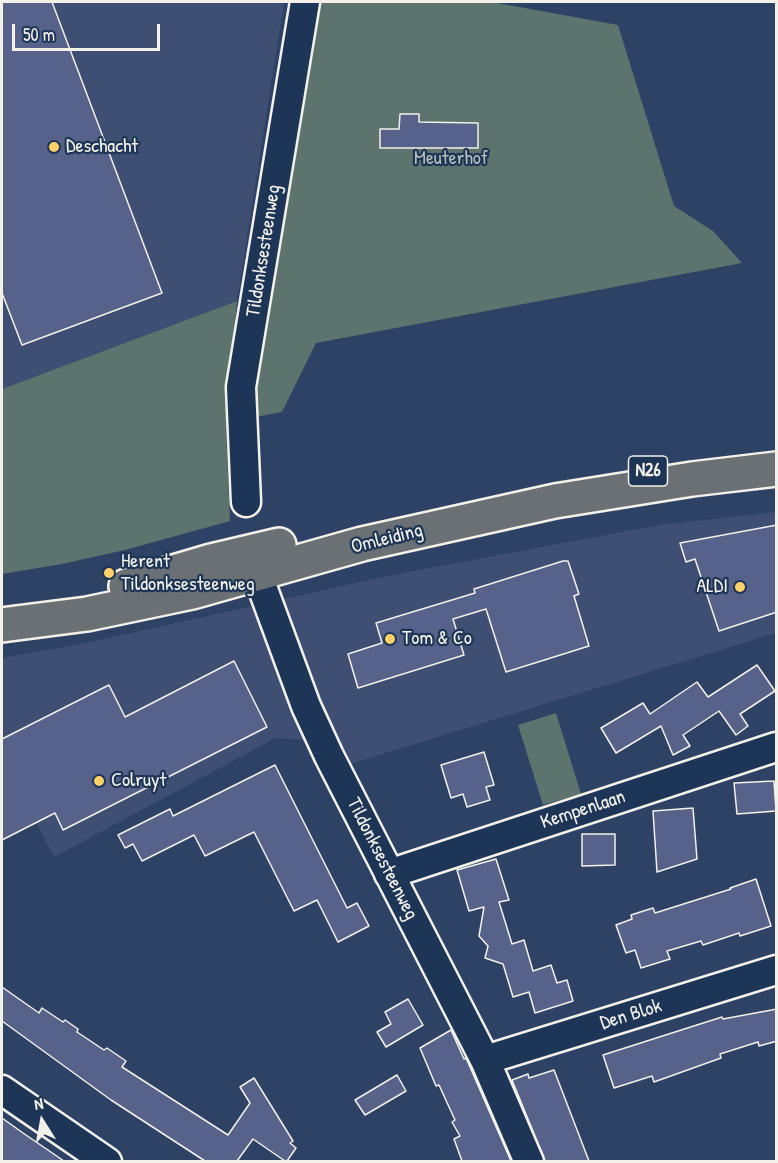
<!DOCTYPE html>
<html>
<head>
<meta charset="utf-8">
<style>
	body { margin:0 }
	#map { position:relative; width:778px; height:1163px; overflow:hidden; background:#2e4266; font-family:"Patrick Hand",sans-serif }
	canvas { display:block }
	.frame { position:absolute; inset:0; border:3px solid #f4f1e8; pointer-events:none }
	.north { position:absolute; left:12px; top:1091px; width:60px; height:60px; -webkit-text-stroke:4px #1d3557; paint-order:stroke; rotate:349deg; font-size:16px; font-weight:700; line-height:24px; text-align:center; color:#f4f1e8 }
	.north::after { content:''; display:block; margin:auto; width:21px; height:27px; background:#f4f1e8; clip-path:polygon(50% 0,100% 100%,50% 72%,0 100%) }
	.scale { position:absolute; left:12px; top:24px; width:148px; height:27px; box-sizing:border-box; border:3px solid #f4f1e8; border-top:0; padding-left:8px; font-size:18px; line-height:21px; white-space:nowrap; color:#f4f1e8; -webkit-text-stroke:4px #1d3557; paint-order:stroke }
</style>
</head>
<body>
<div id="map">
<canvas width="778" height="1163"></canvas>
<div class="frame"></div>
<div class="north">N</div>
<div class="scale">50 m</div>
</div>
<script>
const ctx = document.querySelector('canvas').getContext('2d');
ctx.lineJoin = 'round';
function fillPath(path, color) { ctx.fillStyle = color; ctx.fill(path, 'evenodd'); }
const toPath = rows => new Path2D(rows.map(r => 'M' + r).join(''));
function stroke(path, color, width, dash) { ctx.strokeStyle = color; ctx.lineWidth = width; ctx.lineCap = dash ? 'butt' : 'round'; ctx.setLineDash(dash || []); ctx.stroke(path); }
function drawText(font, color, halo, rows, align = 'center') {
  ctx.font = font + ' "Patrick Hand",sans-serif'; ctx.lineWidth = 4.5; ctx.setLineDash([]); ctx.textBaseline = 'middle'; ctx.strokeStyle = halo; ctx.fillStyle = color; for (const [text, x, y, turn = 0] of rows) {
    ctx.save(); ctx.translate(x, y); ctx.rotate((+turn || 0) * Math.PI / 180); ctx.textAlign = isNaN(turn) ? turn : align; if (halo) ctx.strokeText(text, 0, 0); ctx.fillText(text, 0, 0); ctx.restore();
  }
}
fillPath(toPath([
	[2,2,284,2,237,301,2,389],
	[776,512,776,633,327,771,311,740,276,738,54,857,2,757,2,658,91,642,387,576,659,525]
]), '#3e4f73');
fillPath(toPath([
	[319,2,492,2,618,25,674,206,713,231,742,263,316,343,282,412,255,417,250,376],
	[237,301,226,430,230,521,125,550,62,564,2,574,2,389],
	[556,713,581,794,543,805,518,725]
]), '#5c736e');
const building = toPath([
	[2,2,52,2,162,293,22,345,2,293,2,2],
	[400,114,419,114,419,122,478,123,478,148,380,148,380,129,399,129,400,114],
	[777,525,777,612,719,631,695,559,686,562,680,543,777,525],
	[563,561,568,561,579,594,574,596,589,646,506,672,486,609,453,619,464,655,358,688,348,654,382,643,376,623,475,593,474,589,563,561],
	[234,661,267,727,63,830,55,813,2,840,2,739,109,685,125,717,234,661],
	[757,665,775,691,740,714,748,726,736,735,719,711,683,735,690,746,673,755,661,726,616,753,601,728,643,703,650,714,697,682,708,697,757,665],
	[484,752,494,785,486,787,490,800,467,807,463,794,451,798,441,765,484,752],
	[275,765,347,908,357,903,369,926,338,942,317,900,294,911,254,832,205,856,194,835,142,861,133,844,125,848,118,835,170,809,173,816,275,765],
	[774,781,776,811,737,814,734,783,774,781],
	[693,808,697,859,657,872,653,811,693,808],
	[582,834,615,834,615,865,582,866,582,834],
	[496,859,509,900,499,902,512,944,524,940,533,971,551,965,557,983,567,980,573,1001,535,1013,529,992,513,997,503,964,485,958,488,946,479,936,484,907,469,911,457,870,496,859],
	[756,879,771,926,740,936,739,933,703,945,701,941,667,951,670,959,641,968,635,950,626,953,616,925,632,919,631,915,653,908,655,913,731,889,730,888,756,879],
	[2,987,39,1013,42,1008,63,1022,65,1020,78,1029,77,1032,104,1050,107,1048,126,1061,122,1067,228,1135,250,1103,240,1087,254,1078,293,1141,290,1143,296,1148,287,1161,285,1161,253,1139,237,1161,205,1161,111,1100,2,1021,2,987],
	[408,999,423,1025,386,1047,377,1032,391,1024,385,1012,408,999],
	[777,1009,777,1041,759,1046,758,1042,720,1054,721,1058,654,1082,652,1076,614,1088,603,1055,722,1017,723,1019,777,1009],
	[451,1030,464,1059,466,1058,470,1067,511,1161,462,1161,454,1139,460,1136,452,1122,455,1120,439,1085,436,1086,420,1048,451,1030],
	[554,1070,589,1161,545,1161,512,1080,528,1074,529,1078,554,1070],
	[397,1075,406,1091,365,1115,355,1100,397,1075],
	[2,1118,23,1133,64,1161,2,1161,2,1118]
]);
fillPath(building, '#56628a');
stroke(building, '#f4f1e8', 1.5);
const minor = toPath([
	[246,502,241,387,305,2],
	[247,555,257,573,306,706,329,756,485,1060,529,1162],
	[389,874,776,747],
	[485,1060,776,970],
	[2,1090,107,1162]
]);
const major = toPath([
	[126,586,211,561,279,545],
	[2,625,87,614,192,592,362,544,555,501,692,479,776,469]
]);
stroke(minor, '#f4f1e8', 33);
stroke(major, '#f4f1e8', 38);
stroke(minor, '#1d3557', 28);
stroke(major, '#6a7074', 33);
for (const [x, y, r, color] of [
	[54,147,6,"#ffd166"],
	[109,573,6,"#ffd166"],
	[740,587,6,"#ffd166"],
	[390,639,6,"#ffd166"],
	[99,781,6,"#ffd166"]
]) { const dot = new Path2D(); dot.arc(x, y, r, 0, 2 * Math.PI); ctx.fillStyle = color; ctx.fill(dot); stroke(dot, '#1d3557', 2); }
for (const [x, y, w] of [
	[648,471,39]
]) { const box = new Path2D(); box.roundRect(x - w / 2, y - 15, w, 30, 4.5); ctx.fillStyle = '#1d3557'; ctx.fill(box); stroke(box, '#f4f1e8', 1.5); }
drawText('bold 18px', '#f4f1e8', null, [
	["N26",648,471]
]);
drawText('20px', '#f4f1e8', '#1d3557', [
	["Deschacht",66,147],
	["Herent",121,562],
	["Tildonksesteenweg",121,585],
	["ALDI",728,587,"right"],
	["Tom & Co",402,639],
	["Colruyt",111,781]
], 'left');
drawText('20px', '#b7bfb7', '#1d3557', [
	["Meuterhof",451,159]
]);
drawText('20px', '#f4f1e8', '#1d3557', [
	["Tildonksesteenweg",264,251,-81],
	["Omleiding",387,539,-14],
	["Kempenlaan",583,810,-18],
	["Tildonksesteenweg",382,859,63],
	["Den Blok",631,1015,-17]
]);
</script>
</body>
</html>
